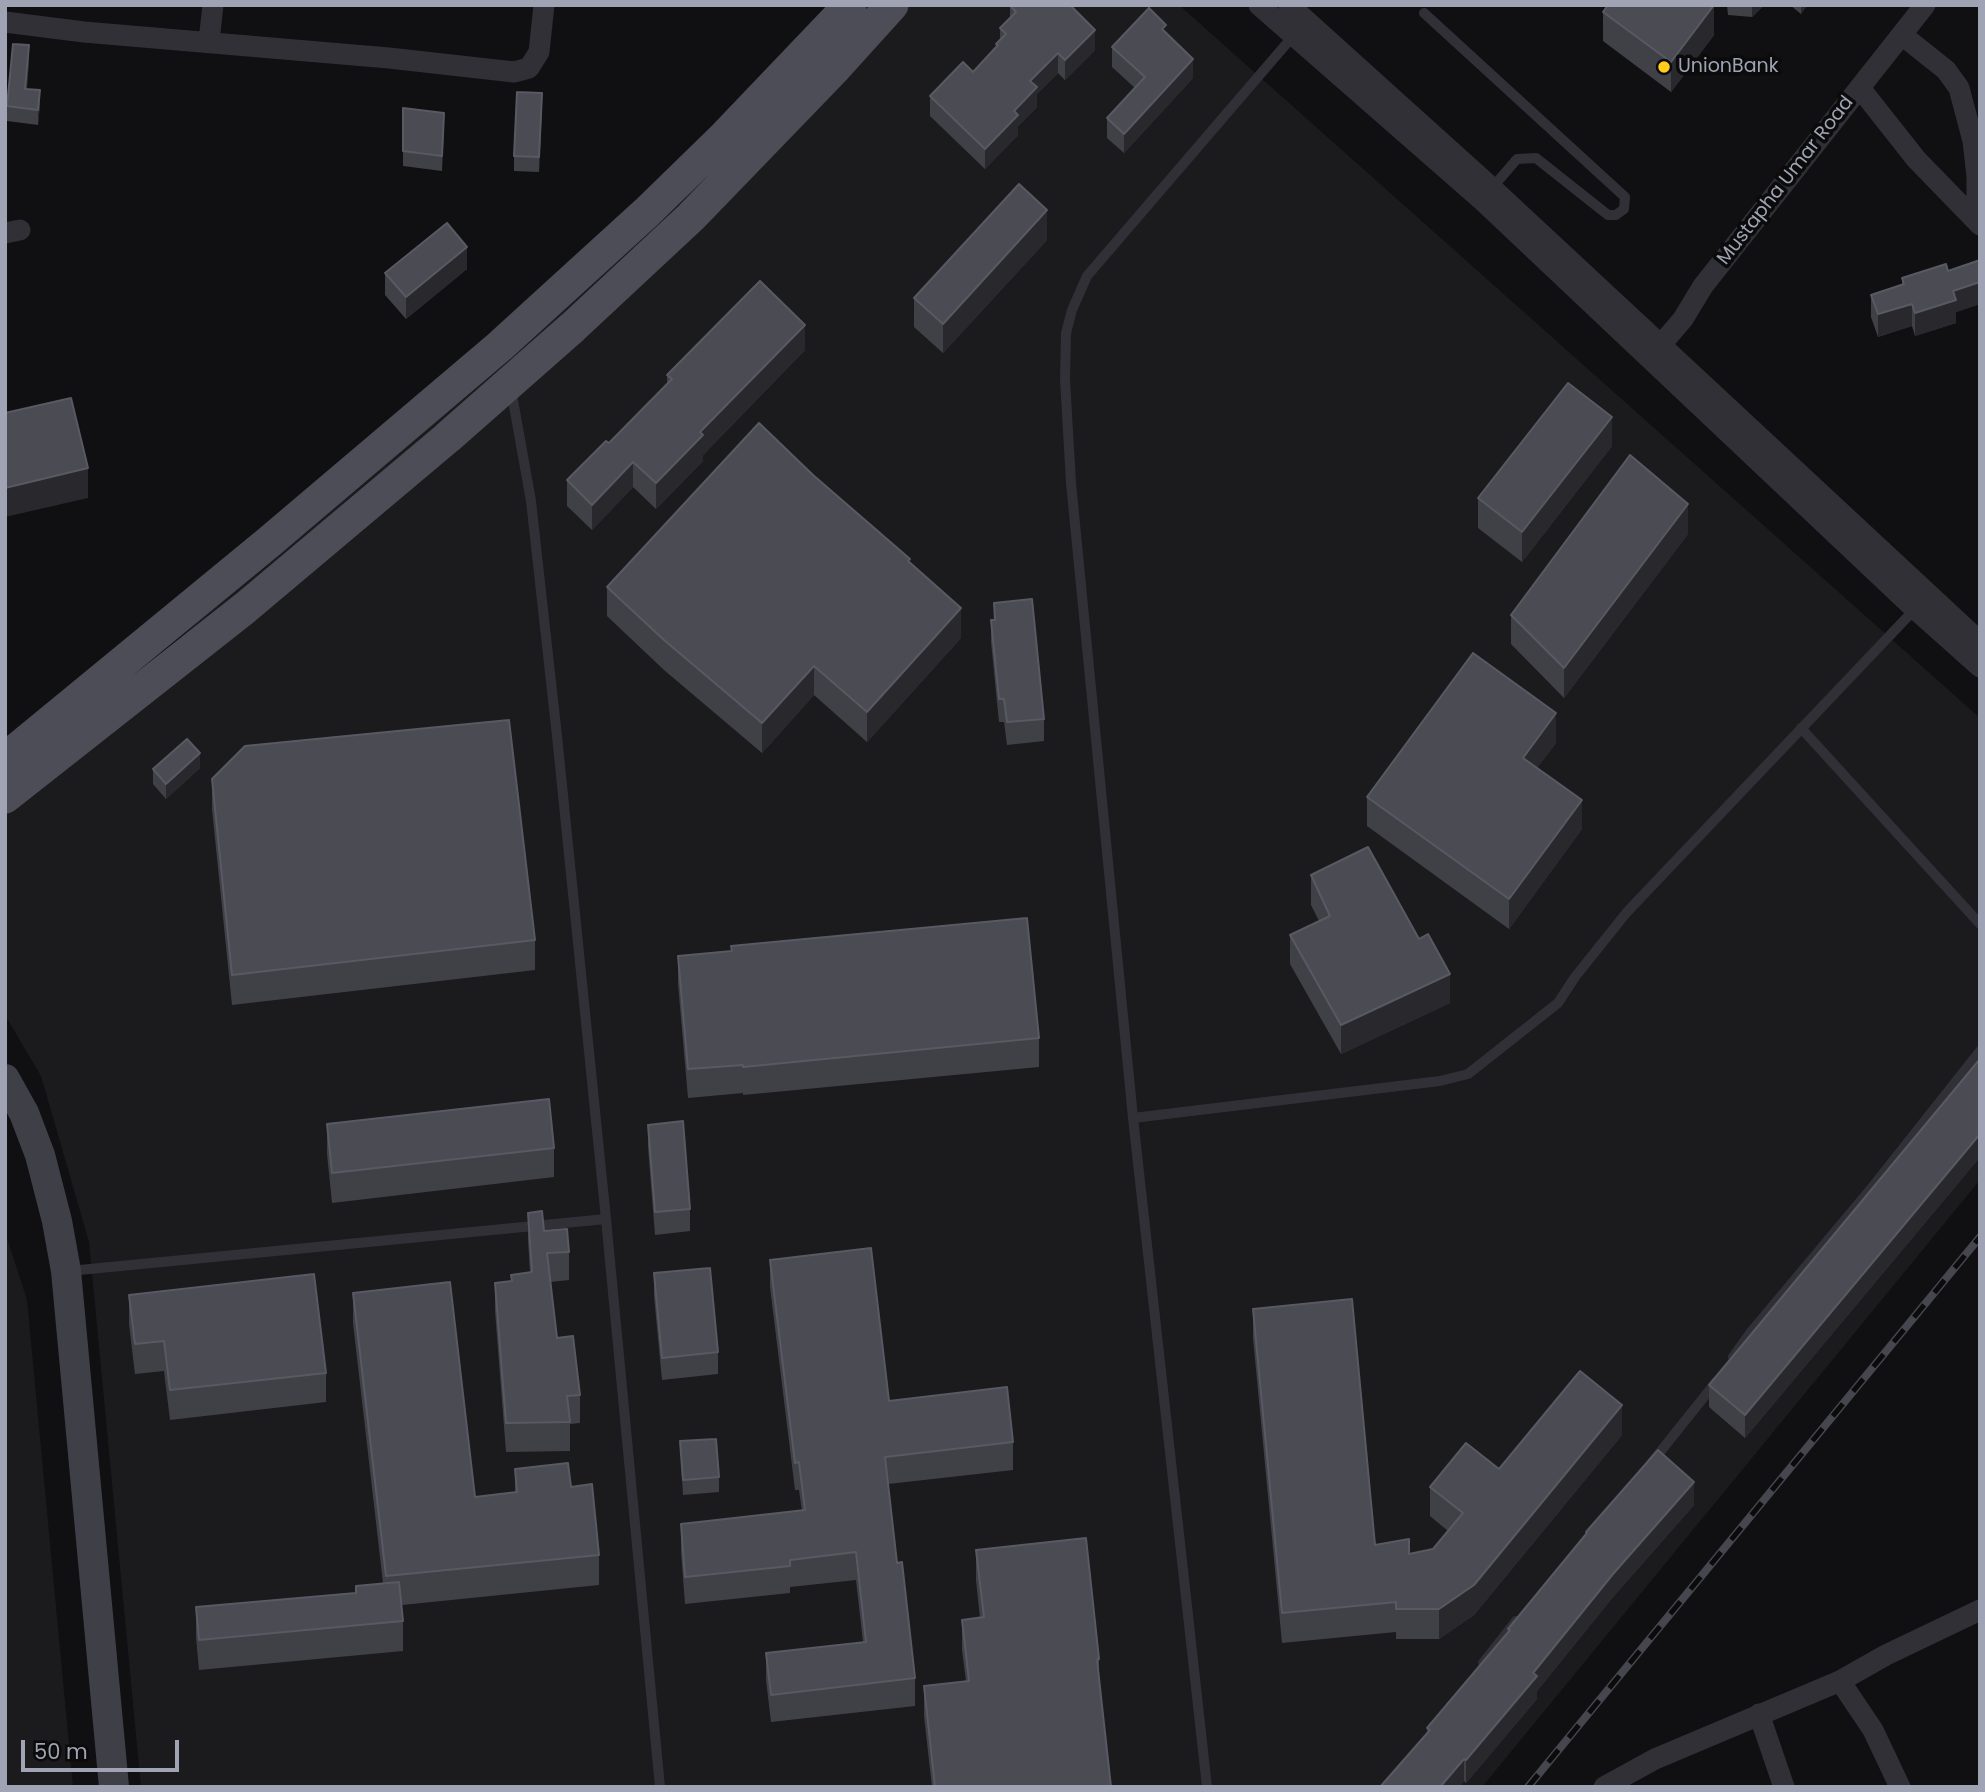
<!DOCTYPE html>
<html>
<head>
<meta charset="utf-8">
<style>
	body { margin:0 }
	#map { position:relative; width:1985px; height:1792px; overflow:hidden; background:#100f11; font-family:Poppins,sans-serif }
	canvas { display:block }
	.frame { position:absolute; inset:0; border:7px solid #9fa3b3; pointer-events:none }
	.scale { position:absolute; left:21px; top:1740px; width:158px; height:32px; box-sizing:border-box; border:4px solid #9fa3b3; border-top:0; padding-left:9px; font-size:21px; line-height:24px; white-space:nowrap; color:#9fa3b3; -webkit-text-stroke:5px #0b0b0c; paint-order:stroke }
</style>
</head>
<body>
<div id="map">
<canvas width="1985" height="1792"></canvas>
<div class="frame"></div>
<div class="scale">50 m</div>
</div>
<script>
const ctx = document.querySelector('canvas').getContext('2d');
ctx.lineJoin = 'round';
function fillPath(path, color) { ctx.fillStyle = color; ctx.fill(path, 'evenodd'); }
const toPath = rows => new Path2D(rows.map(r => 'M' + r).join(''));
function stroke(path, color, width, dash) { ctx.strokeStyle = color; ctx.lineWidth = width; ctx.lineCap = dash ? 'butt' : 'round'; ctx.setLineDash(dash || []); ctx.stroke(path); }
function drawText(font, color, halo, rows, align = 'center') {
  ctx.font = font + ' Poppins,sans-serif'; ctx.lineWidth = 7; ctx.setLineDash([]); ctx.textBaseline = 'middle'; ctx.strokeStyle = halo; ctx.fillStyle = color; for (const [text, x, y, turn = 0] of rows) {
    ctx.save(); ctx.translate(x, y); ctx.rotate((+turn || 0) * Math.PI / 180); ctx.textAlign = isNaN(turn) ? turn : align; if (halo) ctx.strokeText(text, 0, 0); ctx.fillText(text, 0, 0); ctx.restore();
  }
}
fillPath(toPath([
	[871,5,1179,5,1980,718,1980,1180,1482,1787,141,1787,89,1242,41,1076,5,1015,5,798],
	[5,1232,27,1300,73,1787,5,1787]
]), '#1b1b1e');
stroke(toPath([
	[1424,13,1625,197,1624,209,1616,215,1608,215,1536,158,1517,159,1492,188],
	[511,389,531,501,557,736,606,1219,660,1787],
	[1801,728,1980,924],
	[1133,1118,1440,1081,1468,1074,1558,1003,1575,977,1627,912,1915,609],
	[69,1271,606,1219],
	[1733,1357,1751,1332,1870,1190,1980,1051],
	[1652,1462,1716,1382],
	[1483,1663,1516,1621],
	[1207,1787,1133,1118,1071,483,1065,379,1066,333,1072,310,1087,276,1294,35]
]), '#303036', 10);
stroke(toPath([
	[1259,5,1483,201,1915,609,1980,667],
	[1289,5,1492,188,1980,642],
	[5,22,84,32,389,58,514,72,529,68,539,52,544,5],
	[1902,35,1946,70,1959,88,1973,141,1977,176,1977,202,1974,219],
	[209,41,213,5],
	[1860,88,1916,159,1980,225],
	[5,233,20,230],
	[1653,354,1683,319,1703,286,1925,5],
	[1840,1681,1873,1730,1900,1787],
	[1759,1714,1784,1787],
	[1604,1787,1655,1759,1840,1681,1886,1655,1980,1610]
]), '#303036', 21);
stroke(toPath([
	[5,1079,24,1113,40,1155,57,1221,66,1271,114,1787]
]), '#3e3f47', 30);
stroke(toPath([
	[5,759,269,542,500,346,647,212,726,135,850,5],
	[5,797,245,608,447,438,573,327,691,217,835,68,892,5]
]), '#4c4d56', 33);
const rail = toPath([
	[1528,1787,1980,1237]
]);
stroke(rail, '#45464e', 8);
stroke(rail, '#0b0b0c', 5, [16]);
fillPath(toPath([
	[1727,5,1764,5,1752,17,1728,15],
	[1790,5,1807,5,1801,14],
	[1010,6,1095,50,1065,80,1058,73,1037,94,1037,107,1018,126,1018,135,985,169,930,116,930,96,973,72,996,47,996,44,1000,40,1000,28,1010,18],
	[1603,12,1714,35,1671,92,1603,41],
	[1166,33,1193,78,1124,153,1107,138,1107,118,1135,88,1112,67,1112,47],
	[29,60,27,89,40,105,38,125,7,121,7,106],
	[403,108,444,128,442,171,403,166],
	[542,108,539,172,514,171,514,156],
	[1047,240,943,353,914,327,914,298],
	[1980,260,1980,304,1956,312,1956,323,1915,336,1912,326,1878,337,1871,317,1871,295,1902,285,1902,278,1948,271],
	[467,269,406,319,385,295,385,273],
	[805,350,703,455,703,461,656,509,633,487,592,530,567,506,567,480,609,443,667,384,667,375],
	[1612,446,1522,562,1478,528,1478,498],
	[813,475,910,562,961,638,867,742,814,695,762,753,664,670,607,616,607,587],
	[1688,534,1564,698,1511,644,1511,615],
	[994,603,1044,719,1044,741,1007,745,1004,722,999,722,991,642,991,620,994,620],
	[1556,743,1537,768,1582,829,1509,929,1367,826,1367,797],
	[200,768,166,799,153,784,153,769],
	[212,779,535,940,535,970,232,1005,212,809],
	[1311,875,1419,939,1450,1003,1341,1054,1290,964,1290,935,1319,921,1311,905],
	[678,956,1039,1038,1039,1067,743,1095,743,1093,688,1098,678,984],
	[1980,1059,1980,1157,1745,1438,1709,1407,1709,1385],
	[327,1124,554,1148,554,1177,332,1203,327,1154],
	[648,1125,690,1209,690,1231,655,1235,648,1147],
	[528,1213,544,1231,569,1252,569,1280,550,1282,557,1338,580,1395,580,1423,570,1424,570,1451,506,1452,495,1311,495,1283,511,1281,511,1275,530,1272,528,1241],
	[770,1260,889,1401,1013,1442,1013,1470,888,1484,897,1563,915,1678,915,1706,771,1722,766,1680,766,1653,863,1642,856,1580,790,1587,790,1593,685,1604,681,1552,681,1524,802,1511,799,1490,795,1490,770,1287],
	[654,1273,718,1352,718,1374,662,1380,654,1296],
	[353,1293,475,1497,515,1492,515,1469,571,1487,599,1555,599,1585,402,1605,403,1621,403,1651,199,1670,196,1637,196,1607,356,1593,356,1586,383,1583,353,1323],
	[129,1295,326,1373,326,1402,170,1420,164,1371,135,1374,129,1324],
	[1253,1309,1375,1545,1409,1554,1433,1549,1448,1531,1430,1516,1430,1487,1499,1469,1622,1435,1474,1615,1439,1639,1396,1639,1396,1632,1282,1643,1253,1338],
	[680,1441,719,1477,719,1492,683,1495],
	[1694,1505,1613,1597,1537,1691,1537,1699,1466,1783,1464,1781,1459,1787,1380,1787,1427,1733,1427,1728,1508,1632,1508,1629,1586,1535,1586,1532],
	[976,1550,1099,1659,1099,1678,1111,1787,932,1787,924,1716,924,1686,966,1681,962,1650,962,1620,980,1618,976,1580]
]), '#404047');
fillPath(toPath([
	[1714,5,1714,35,1671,92,1671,62],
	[1752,5,1764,5,1752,17],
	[1801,5,1807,5,1801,14],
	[1095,30,1095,50,1065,80,1065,60],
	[29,45,29,60,25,104,25,89],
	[1058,53,1058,73,1037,94,1037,107,1018,126,1018,135,985,169,985,149,1014,111,1030,81],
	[1193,59,1193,78,1124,153,1124,134],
	[40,90,40,105,38,125,38,110],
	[542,93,542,108,539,172,539,157],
	[1047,210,1047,240,943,353,943,324],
	[467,247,467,269,406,319,406,297],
	[1980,282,1980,304,1956,312,1956,323,1915,336,1915,313,1953,291],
	[1912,304,1912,326,1878,337,1878,314],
	[805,325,805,350,703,455,703,461,656,509,656,483,700,432],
	[1612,417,1612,446,1522,562,1522,532],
	[633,462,633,487,592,530,592,505],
	[88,468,88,498,5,517,5,488],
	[1688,504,1688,534,1564,698,1564,668],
	[961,608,961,638,867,742,867,712],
	[814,666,814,695,762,753,762,723],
	[1556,713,1556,743,1523,787,1523,758],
	[200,753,200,768,166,799,166,784],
	[1582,800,1582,829,1509,929,1509,899],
	[1450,974,1450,1003,1341,1054,1341,1025],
	[1980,1134,1980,1157,1745,1438,1745,1415],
	[1622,1405,1622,1435,1474,1615,1439,1639,1439,1609],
	[1694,1482,1694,1505,1613,1597,1537,1691,1537,1699,1466,1783,1466,1760,1533,1673,1613,1574],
	[1464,1759,1464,1781,1459,1787,1440,1787]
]), '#29282d');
const building = toPath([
	[1010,5,1070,5,1095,30,1065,60,1058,53,1030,81,1037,87,1014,111,1018,115,985,149,930,96,963,62,973,72,998,45,996,44,1006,34,1000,28,1016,12,1010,5],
	[1608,5,1714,5,1671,62,1603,12,1608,5],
	[1149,8,1166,25,1162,29,1193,59,1124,134,1107,118,1145,77,1112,47,1149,8],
	[13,44,29,45,25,89,40,90,38,110,7,106,13,44],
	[517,92,542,93,539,157,514,156,517,92],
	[403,108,444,113,442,156,403,151,403,108],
	[1019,184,1047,210,943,324,914,298,1019,184],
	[447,223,467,247,406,297,385,273,447,223],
	[1980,260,1980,282,1953,291,1956,300,1915,313,1912,304,1878,314,1871,295,1904,284,1902,278,1946,264,1948,271,1980,260],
	[760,281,805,325,700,432,703,435,656,483,633,462,592,505,567,480,606,441,609,443,672,379,667,375,760,281],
	[1568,383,1612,417,1522,532,1478,498,1568,383],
	[71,398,88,468,5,488,5,413,71,398],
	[759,423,813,475,910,559,908,561,961,608,867,712,814,666,762,723,664,640,607,587,759,423],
	[1630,455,1688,504,1564,668,1511,615,1630,455],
	[1032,599,1044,719,1007,722,1004,699,999,699,991,620,995,620,994,603,1032,599],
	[1473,653,1556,713,1523,758,1582,800,1509,899,1367,797,1473,653],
	[509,720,535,940,232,975,212,779,245,746,509,720],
	[187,739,200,753,166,784,153,769,187,739],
	[1368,847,1419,939,1428,934,1450,974,1341,1025,1290,935,1330,916,1311,875,1368,847],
	[1027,918,1039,1038,743,1067,743,1065,688,1069,678,956,732,951,731,946,1027,918],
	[1980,1059,1980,1134,1745,1415,1709,1385,1980,1059],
	[549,1099,554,1148,332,1173,327,1124,549,1099],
	[683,1121,690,1209,655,1212,648,1125,683,1121],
	[542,1211,544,1231,567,1229,569,1252,547,1253,557,1338,573,1336,580,1395,567,1396,570,1422,506,1423,495,1283,512,1281,511,1275,532,1272,528,1213,542,1211],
	[871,1248,889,1401,1007,1387,1013,1442,885,1457,897,1563,902,1562,915,1678,771,1695,766,1653,866,1642,856,1552,790,1560,790,1566,685,1577,681,1524,805,1510,799,1462,795,1463,770,1260,871,1248],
	[710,1268,718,1352,662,1358,654,1273,710,1268],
	[314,1274,326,1373,170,1390,164,1341,135,1344,129,1295,314,1274],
	[450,1282,475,1497,517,1492,515,1469,568,1463,571,1487,592,1484,599,1555,386,1576,353,1293,450,1282],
	[1352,1299,1375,1545,1409,1539,1409,1554,1433,1549,1463,1513,1430,1487,1466,1443,1499,1469,1580,1371,1622,1405,1474,1585,1439,1609,1396,1609,1396,1602,1282,1613,1253,1309,1352,1299],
	[716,1439,719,1477,683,1480,680,1441,716,1439],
	[1658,1450,1694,1482,1613,1574,1533,1673,1537,1676,1466,1760,1464,1759,1440,1787,1380,1787,1430,1730,1427,1728,1510,1630,1508,1629,1587,1533,1586,1532,1658,1450],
	[1086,1538,1099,1659,1097,1660,1111,1787,935,1787,924,1686,969,1681,962,1620,984,1617,976,1550,1086,1538],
	[399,1582,403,1621,199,1640,196,1607,356,1593,356,1586,399,1582]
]);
fillPath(building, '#4a4b53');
stroke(building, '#585962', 2);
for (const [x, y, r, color] of [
	[1664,67,7,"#ffcd1a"]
]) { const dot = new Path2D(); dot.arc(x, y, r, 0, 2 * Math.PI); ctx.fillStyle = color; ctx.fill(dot); stroke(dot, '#0b0b0c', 2.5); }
drawText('19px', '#9fa3b3', '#0b0b0c', [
	["UnionBank",1678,67]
], 'left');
drawText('19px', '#9fa3b3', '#0b0b0c', [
	["Mustapha Umar Road",1786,181,-52]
]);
</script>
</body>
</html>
